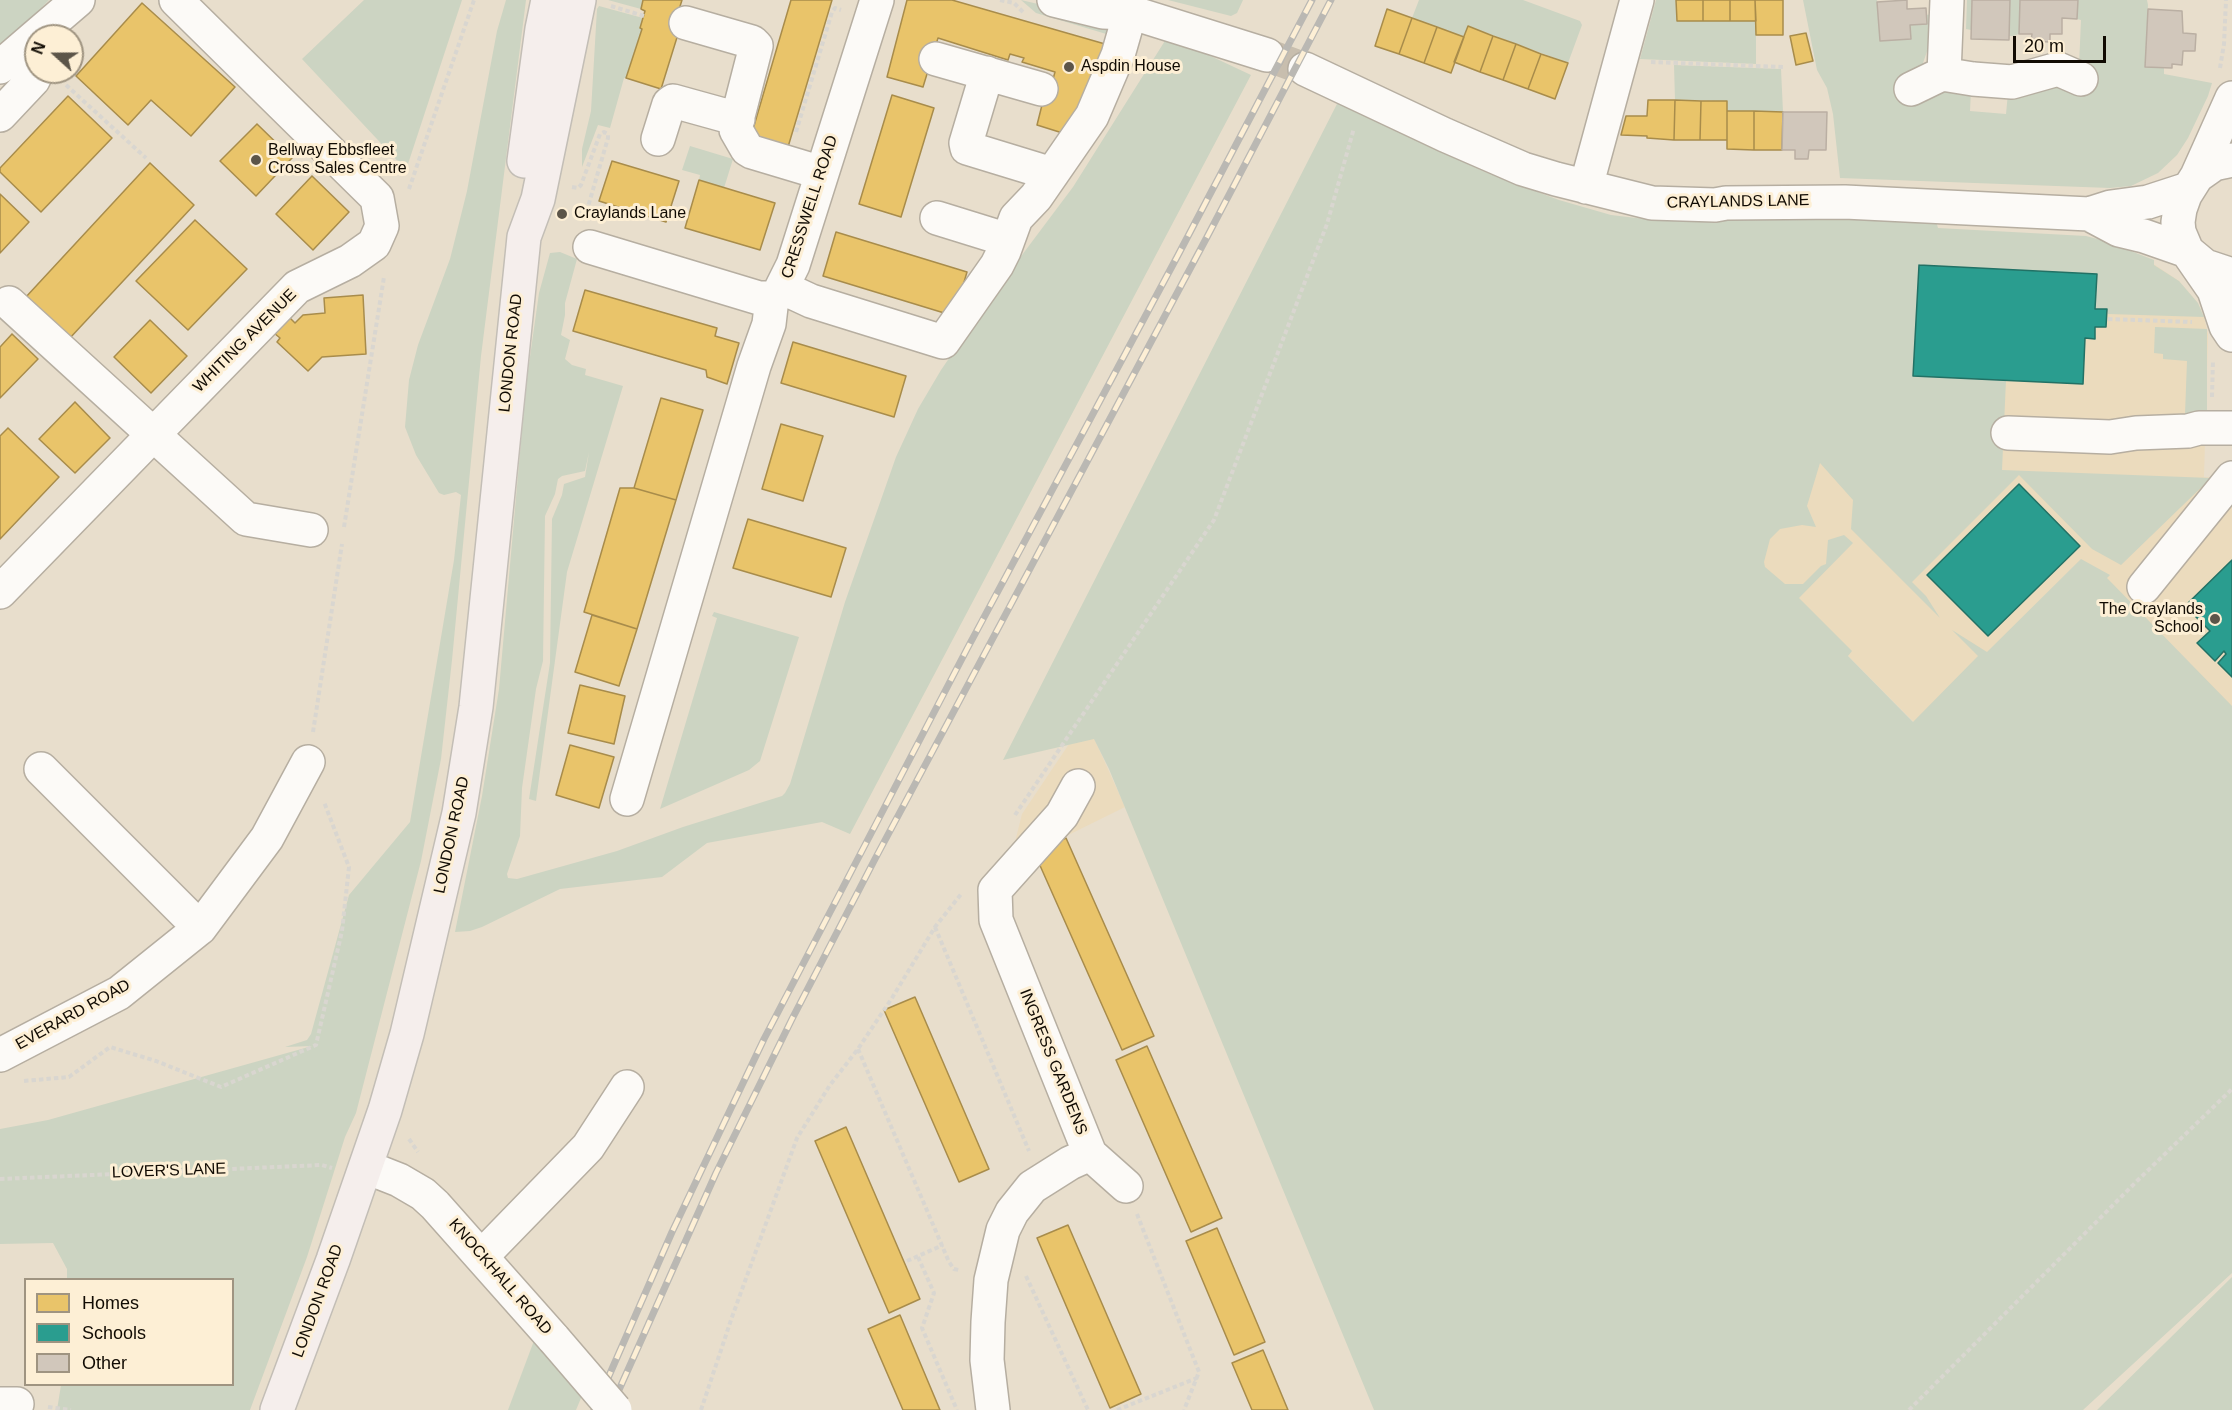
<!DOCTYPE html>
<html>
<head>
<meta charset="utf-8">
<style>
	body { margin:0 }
	#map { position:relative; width:2232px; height:1410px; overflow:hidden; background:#e8decc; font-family:Helvetica,sans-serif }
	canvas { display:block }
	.legend { position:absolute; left:24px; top:1278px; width:210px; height:108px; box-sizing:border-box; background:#fdefd5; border:2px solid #9f9481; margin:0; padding:8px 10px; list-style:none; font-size:18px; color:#110b03 }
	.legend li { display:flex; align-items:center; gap:12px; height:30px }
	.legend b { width:30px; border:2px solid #9f9481 }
	.north { position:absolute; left:24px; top:24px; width:60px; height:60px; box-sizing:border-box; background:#fdefd5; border:2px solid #9f9481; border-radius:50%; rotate:291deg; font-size:16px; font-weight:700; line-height:24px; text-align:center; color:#110b03 }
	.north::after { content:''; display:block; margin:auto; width:21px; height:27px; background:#5c5549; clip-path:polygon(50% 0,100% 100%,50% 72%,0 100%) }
	.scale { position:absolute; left:2013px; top:36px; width:93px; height:27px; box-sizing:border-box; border:3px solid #110b03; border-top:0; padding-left:8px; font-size:18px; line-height:21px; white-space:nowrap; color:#110b03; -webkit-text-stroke:4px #fdefd5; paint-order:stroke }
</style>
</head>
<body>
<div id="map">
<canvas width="2232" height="1410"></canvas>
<ul class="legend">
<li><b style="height:16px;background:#e9c46a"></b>Homes</li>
<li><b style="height:16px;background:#2a9d8f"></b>Schools</li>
<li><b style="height:16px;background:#d1c7bb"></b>Other</li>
</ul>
<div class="north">N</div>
<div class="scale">20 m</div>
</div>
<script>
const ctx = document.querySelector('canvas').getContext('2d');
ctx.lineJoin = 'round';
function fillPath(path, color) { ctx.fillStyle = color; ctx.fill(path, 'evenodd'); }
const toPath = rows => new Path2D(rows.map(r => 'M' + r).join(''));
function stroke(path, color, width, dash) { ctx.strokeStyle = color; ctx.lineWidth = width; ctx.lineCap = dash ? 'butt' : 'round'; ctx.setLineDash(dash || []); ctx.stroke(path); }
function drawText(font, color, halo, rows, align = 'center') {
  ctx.font = font + ' Helvetica,sans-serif'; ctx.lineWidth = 6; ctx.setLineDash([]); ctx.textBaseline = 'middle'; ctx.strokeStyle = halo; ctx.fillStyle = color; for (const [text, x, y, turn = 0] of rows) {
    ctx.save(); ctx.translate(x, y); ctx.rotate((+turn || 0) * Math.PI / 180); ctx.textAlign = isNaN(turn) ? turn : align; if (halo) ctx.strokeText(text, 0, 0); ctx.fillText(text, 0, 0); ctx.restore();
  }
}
fillPath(toPath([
	[1817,244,2152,263,2179,281,2198,303,2204,317,2208,334,2204,477,2232,479,2232,954,2149,959,1720,527,1807,506],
	[1094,738,1125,807,1034,852,1008,870,1022,814,1069,744]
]), '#ebdbbd');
fillPath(toPath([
	[0,0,49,0,2,49,0,47],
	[364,0,462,0,406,170,302,59],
	[506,0,526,0,481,356,452,660,441,759,421,861,356,1113,345,1137,307,1257,250,1410,57,1410,61,1385,232,1384,232,1280,67,1279,67,1269,53,1243,0,1244,0,1129,48,1120,312,1046,285,1047,307,1040,311,1034,349,895,410,822,454,560,461,495,456,492,444,495,439,493,416,455,405,427,409,380,418,345,450,259,467,191,497,31],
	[608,0,643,0,641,9],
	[1021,0,1110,21,1113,36,1036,13],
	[1168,0,1243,0,1237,13,1231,16],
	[1419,0,1523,0,1580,21,1582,25,1568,63,1468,26,1464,37,1412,18],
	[1656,0,1676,0,1677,21,1756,21,1756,64,1640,59],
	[1803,0,1877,0,1880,41,1911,39,1910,25,1926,15,1940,13,1921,69,1931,88,1971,90,1970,111,2006,114,2008,93,2079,66,2081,20,2077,19,2078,0,2147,0,2148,5,2145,67,2164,68,2164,74,2212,83,2208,96,2188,138,2177,155,2158,173,2131,186,2110,188,1840,178,1833,114,1827,88,1817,70],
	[1967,0,1972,0,1971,30,1966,29],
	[2010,0,2020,0,2019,34,2013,36,2009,36],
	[599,6,643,18,640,28,642,29,626,78,624,78,610,128,598,125,582,167,582,149,591,111,597,9],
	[1168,36,1251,75,850,834,822,822,707,843,662,877,560,889,482,927,470,931,455,932,482,796,499,689,526,385,539,293,550,253,560,252,577,259,565,303,565,315,561,335,570,340,565,359,572,365,586,369,585,375,623,386,567,572,536,801,529,799,550,663,552,519,562,495,564,484,585,477,589,452,585,471,562,476,558,479,555,494,545,516,543,661,536,689,522,788,520,836,507,874,508,878,517,879,617,851,683,827,782,796,785,793,790,784,845,602,896,457,918,409,941,370,1001,283,1073,187],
	[1674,65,1781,69,1783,112,1727,111,1727,101,1675,100],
	[1338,102,1485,172,1559,200,1611,215,1645,219,1688,220,1807,217,1936,221,1938,228,2086,236,2105,241,2154,260,2154,265,2179,281,2198,303,2204,317,2108,314,2107,309,2095,309,2096,274,1919,265,1913,376,2006,380,2002,470,2211,478,2121,565,2092,549,2019,475,1912,582,1926,596,1940,618,1851,529,1853,500,1820,463,1807,506,1816,527,1802,525,1780,529,1770,539,1764,562,1765,567,1785,584,1803,584,1821,566,1826,564,1828,540,1844,535,1853,543,1799,598,1852,651,1848,656,1913,722,1978,656,1952,630,1987,652,2081,559,2110,575,2107,578,2232,706,2232,1273,2083,1410,1374,1410,1109,769,1094,739,1003,760],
	[690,146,733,159,724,188,699,180,700,175,682,170],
	[2155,327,2207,329,2207,415,2185,414,2187,361,2163,359,2163,354,2154,353],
	[714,612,799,637,760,761,749,770,660,809,717,618,712,616],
	[2232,1277,2232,1410,2097,1410],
	[541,1322,589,1379,576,1410,508,1410]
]), '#ccd4c2');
const homes = toPath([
	[643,0,682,0,677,16,683,18,661,89,626,78,642,29,640,28,645,11,641,9,643,0],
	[791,0,832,0,788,147,751,136,791,0],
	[907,0,952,0,1105,44,1072,136,1037,125,1046,89,1050,90,1055,72,1022,62,1024,58,1010,54,1008,60,938,38,923,87,887,77,907,0],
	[1676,0,1703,0,1703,21,1677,21,1676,0],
	[1703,0,1730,0,1730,21,1703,21,1703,0],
	[1730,0,1755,0,1756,21,1730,21,1730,0],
	[1755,0,1783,0,1783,35,1756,35,1755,0],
	[142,3,235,87,191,136,151,100,128,125,76,76,142,3],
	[1387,9,1412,18,1399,54,1375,46,1387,9],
	[1412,18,1437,27,1424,63,1399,54,1412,18],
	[1468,26,1493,36,1480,72,1454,62,1468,26],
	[1437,27,1464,37,1451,73,1424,63,1437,27],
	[1806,33,1813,61,1796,65,1790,36,1806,33],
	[1493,36,1516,44,1503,80,1480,72,1493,36],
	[1516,44,1541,54,1528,89,1503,80,1516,44],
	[1541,54,1568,63,1555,99,1528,89,1541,54],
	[892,95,934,108,901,217,859,204,892,95],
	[68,96,112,138,41,212,0,172,0,168,68,96],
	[1648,100,1675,100,1674,140,1647,138,1647,136,1621,135,1626,116,1647,116,1648,100],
	[1675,100,1701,101,1700,140,1674,140,1675,100],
	[1701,101,1727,101,1727,140,1700,140,1701,101],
	[1727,111,1754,111,1754,150,1727,149,1727,111],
	[1754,111,1783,112,1782,150,1754,150,1754,111],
	[257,124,292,158,256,196,220,161,257,124],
	[612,161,679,181,666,222,599,201,612,161],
	[150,163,194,205,69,339,25,298,150,163],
	[312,176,349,212,313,250,276,214,312,176],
	[699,180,775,203,760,250,685,228,699,180],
	[0,194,29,222,0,253,0,194],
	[195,220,247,269,188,330,136,281,195,220],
	[836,232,967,272,954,316,823,276,836,232],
	[585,290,717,328,715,336,739,343,727,384,707,377,706,370,573,331,585,290],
	[363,295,366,354,322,357,308,371,277,342,280,338,274,333,289,317,295,323,303,315,325,313,324,298,363,295],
	[150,320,187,356,151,393,114,357,150,320],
	[12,334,38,359,0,398,0,347,12,334],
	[793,342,906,376,894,417,781,383,793,342],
	[661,398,703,410,676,500,634,488,661,398],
	[75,402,110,438,75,473,39,439,75,402],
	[781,424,823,436,803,501,762,489,781,424],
	[8,428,59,477,0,539,0,436,8,428],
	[620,488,634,488,676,500,637,629,584,612,620,488],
	[748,519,846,548,831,597,733,568,748,519],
	[592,615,637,629,619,686,575,672,592,615],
	[580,685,625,696,614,744,568,733,580,685],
	[570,745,614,757,599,808,556,795,570,745],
	[1066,838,1154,1036,1122,1050,1034,852,1066,838],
	[915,997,989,1169,959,1182,884,1010,915,997],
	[1147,1046,1222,1218,1191,1232,1116,1060,1147,1046],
	[846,1127,920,1299,889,1313,815,1141,846,1127],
	[1068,1225,1141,1394,1110,1408,1037,1238,1068,1225],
	[1217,1228,1265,1342,1234,1355,1186,1241,1217,1228],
	[900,1315,940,1410,903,1410,868,1329,900,1315],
	[1263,1350,1288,1410,1252,1410,1232,1363,1263,1350]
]);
fillPath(homes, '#e9c46a');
stroke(homes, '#a88c4b', 1.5);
const schools = toPath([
	[1919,265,2097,274,2095,309,2107,309,2106,327,2095,327,2095,339,2085,338,2083,384,1913,376,1919,265],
	[2019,484,2080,546,1988,636,1927,575,2019,484],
	[2232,560,2232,677,2218,663,2226,654,2224,651,2215,661,2197,643,2210,631,2185,606,2232,560]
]);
fillPath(schools, '#2a9d8f');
stroke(schools, '#227165', 1.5);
const building = toPath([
	[1907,0,1907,9,1926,8,1927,24,1910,25,1911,39,1880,41,1877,2,1907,0],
	[1972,0,2010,0,2009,40,1971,39,1972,0],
	[2020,0,2078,0,2077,19,2062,18,2062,34,2050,34,2050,42,2031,41,2032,34,2019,34,2020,0],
	[2148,9,2182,11,2183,33,2196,34,2195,51,2183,51,2182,65,2172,64,2172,68,2145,67,2148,9],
	[1783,112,1827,112,1826,150,1809,150,1808,159,1795,159,1795,150,1782,150,1783,112]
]);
fillPath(building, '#d1c7bb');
stroke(building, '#baafa3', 1.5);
stroke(toPath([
	[1267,55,1305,69]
]), '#c8beae', 33, [33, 16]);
const minor = toPath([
	[1054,0,1103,12,1128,13],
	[1106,0,1133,13,1267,55],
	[686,23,752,42,756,46,736,124,736,130,747,149,752,152,822,173],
	[36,36,78,0],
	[936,59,1041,89],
	[0,67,36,36],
	[1305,69,1445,135,1523,169,1556,179,1652,203,1715,205,1726,203,1845,202,2089,214,2111,207,2148,202,2188,189],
	[987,73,966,143,967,148,1052,174],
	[1944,74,1947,0],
	[1911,89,1942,74,1973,79,2012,82,2058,69,2081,79],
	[0,115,33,80,37,72],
	[658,139,669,104,673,101,738,119],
	[2232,160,2214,164,2197,176,2185,195,2180,209,2178,222,2179,232,2187,251,2205,266,2232,275],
	[2197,176,2232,98],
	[1586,187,1637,0],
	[2089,214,2119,230,2144,236,2187,251,2214,290,2226,326,2232,335],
	[937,218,1008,240],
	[590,247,759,298,772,298,779,293,793,265,877,0],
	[783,288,811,301,943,342,997,265,1004,251,1016,218,1036,197,1092,116,1118,55,1130,13],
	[9,303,246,519,311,530],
	[2008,433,2110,437,2136,433,2188,431,2199,428,2232,428],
	[2144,587,2232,478],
	[0,592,297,287,350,261,374,244,382,226,377,198,176,0],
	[41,769,200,928],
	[1078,786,1062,815,995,890,996,920,1090,1154,1126,1186],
	[627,799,754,366,769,324,772,298],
	[0,1055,119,993,200,928,267,838,308,762],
	[366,1167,399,1180,423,1194,435,1205,554,1339],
	[482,1256,588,1147,627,1087],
	[0,1404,17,1404],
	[993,1410,987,1360,988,1322,991,1280,1003,1230,1012,1212,1032,1187,1070,1163,1090,1154]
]);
const major = toPath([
	[524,161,542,29,548,0],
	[277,1410,333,1260,385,1110,407,1034,459,813,476,707,523,247,524,237,538,199,579,0]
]);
stroke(minor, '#b6aea1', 36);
stroke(major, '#c3beb6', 36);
stroke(toPath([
	[1000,0,1014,3,1023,12],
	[611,6,644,16],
	[1651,62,1783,67],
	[2220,68,2224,44,2226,0],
	[66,85,146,158],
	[796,132,832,12,835,8,841,10],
	[572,187,578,188,581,185,600,134,604,132,608,134,608,138,585,217],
	[409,189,474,0],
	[2108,319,2192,322],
	[2212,397,2213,360],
	[344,527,384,277],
	[313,732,342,544],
	[1015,815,1214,520,1327,224,1354,128],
	[935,927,1029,1151],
	[858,1049,949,1262,954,1269,959,1270],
	[24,1081,69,1077,110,1047,156,1061,221,1087,316,1045,342,931,349,867,324,802],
	[409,1139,418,1152],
	[0,1179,322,1165,332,1168],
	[1137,1214,1199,1372,1184,1410],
	[918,1257,934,1293,922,1328,957,1410],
	[907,1261,943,1245],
	[1026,1276,1088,1410],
	[48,1407,71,1410],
	[701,1410,732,1317,797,1138,830,1085,858,1049,892,998,935,927,962,893],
	[1117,1410,1197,1378],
	[1909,1410,2138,1180,2232,1089]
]), '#d9d6d0', 4, [4.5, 3]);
stroke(minor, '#fcfaf7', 33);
stroke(major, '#f5eeec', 33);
const rail = toPath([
	[594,1410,672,1232,764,1039,967,649,1177,257,1312,0],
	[610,1410,716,1173,792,1019,875,859,1207,237,1331,0]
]);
stroke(rail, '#bab8b3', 7);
stroke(rail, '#fdefd5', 4.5, [14]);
const minorBridge = toPath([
	[554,1339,615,1410]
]);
stroke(minorBridge, '#b6aea1', 36, []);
stroke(minorBridge, '#fcfaf7', 33);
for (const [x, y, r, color] of [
	[1069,67,6,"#5c5549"],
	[256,160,6,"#5c5549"],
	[562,214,6,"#5c5549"],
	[2215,619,6,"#5c5549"]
]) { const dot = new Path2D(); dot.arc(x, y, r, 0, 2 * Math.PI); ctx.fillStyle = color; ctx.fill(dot); stroke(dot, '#fdefd5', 2); }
drawText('16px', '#110b03', '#fdefd5', [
	["Aspdin House",1081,67],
	["Bellway Ebbsfleet",268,151],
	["Cross Sales Centre",268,169],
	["Craylands Lane",574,214],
	["The Craylands",2203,610,"right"],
	["School",2203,628,"right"]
], 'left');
drawText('16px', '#110b03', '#fdefd5', [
	["CRAYLANDS LANE",1738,202,-1],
	["CRESSWELL ROAD",810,207,-72],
	["WHITING AVENUE",245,341,-45],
	["LONDON ROAD",511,353,-84],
	["LONDON ROAD",452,835,-78],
	["EVERARD ROAD",73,1015,-29],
	["INGRESS GARDENS",1053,1062,68],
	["LOVER'S LANE",169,1171,-2],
	["KNOCKHALL ROAD",500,1277,49],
	["LONDON ROAD",318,1301,-70]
]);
</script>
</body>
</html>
